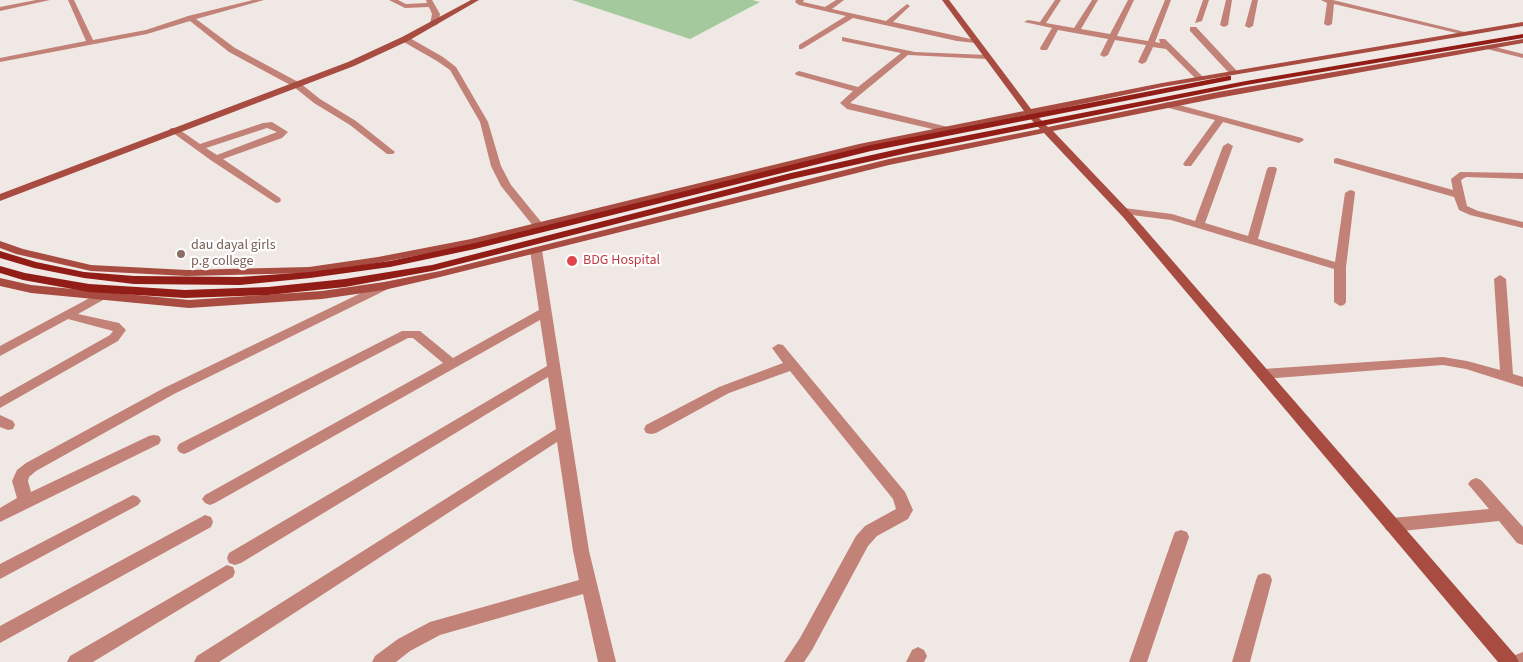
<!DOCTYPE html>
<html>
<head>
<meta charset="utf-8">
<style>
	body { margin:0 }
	canvas { display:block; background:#efe8e4 }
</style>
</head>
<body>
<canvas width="1523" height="662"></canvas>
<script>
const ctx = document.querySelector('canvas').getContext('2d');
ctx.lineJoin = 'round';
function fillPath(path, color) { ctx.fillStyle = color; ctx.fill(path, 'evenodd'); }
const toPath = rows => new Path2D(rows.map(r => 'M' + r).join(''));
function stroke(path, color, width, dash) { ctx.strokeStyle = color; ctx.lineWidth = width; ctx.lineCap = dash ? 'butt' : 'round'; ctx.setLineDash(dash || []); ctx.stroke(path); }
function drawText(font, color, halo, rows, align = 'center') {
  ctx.font = font + ' "Source Sans 3",sans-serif'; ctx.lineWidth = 4.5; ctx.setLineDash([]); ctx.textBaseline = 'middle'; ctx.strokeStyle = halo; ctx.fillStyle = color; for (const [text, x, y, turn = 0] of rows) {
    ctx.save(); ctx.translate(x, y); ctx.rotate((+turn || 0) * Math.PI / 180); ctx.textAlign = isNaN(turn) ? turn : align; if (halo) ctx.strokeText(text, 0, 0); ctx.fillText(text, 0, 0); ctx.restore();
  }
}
fillPath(toPath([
	[572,0,752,0,760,2,690,39]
]), '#a3c99d');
fillPath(toPath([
	[36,0,50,0,0,11,0,7,36,0],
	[68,0,74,0,93,40,146,30,188,16,253,0,264,0,196,19,235,48,300,83,320,99,356,121,395,152,393,154,387,154,350,125,314,103,294,87,229,52,190,21,147,34,0,62,0,58,86,41,68,0],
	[389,0,398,0,406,4,427,3,426,0,432,0,440,14,438,24,434,26,430,24,432,14,429,7,405,8,389,0],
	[796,0,804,0,803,2,825,7,836,0,844,0,832,9,886,21,907,4,910,6,909,7,893,22,980,41,976,43,957,41,853,18,802,49,799,49,799,45,846,16,799,5,795,2,796,0],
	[1055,0,1061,0,1046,23,1074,28,1092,0,1098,0,1081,29,1110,34,1128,0,1134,0,1117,36,1148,41,1165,0,1171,0,1155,42,1160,43,1159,39,1165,39,1204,78,1197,80,1166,49,1153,47,1146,62,1142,64,1138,62,1146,45,1115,40,1108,55,1104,57,1100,55,1108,39,1058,30,1047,50,1041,50,1040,48,1052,28,1024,22,1028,20,1040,22,1055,0],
	[1203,0,1209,0,1202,21,1195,23,1203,0],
	[1226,0,1232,0,1228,25,1224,27,1220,25,1226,0],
	[1252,0,1258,0,1253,26,1249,28,1245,26,1252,0],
	[1321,0,1333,0,1469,33,1465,35,1334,4,1332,24,1328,26,1324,24,1327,3,1321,0],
	[1190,27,1196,27,1236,70,1236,74,1230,74,1190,31,1190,27],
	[402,37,408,37,443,57,456,67,488,122,501,166,511,185,542,223,543,225,542,227,534,227,501,186,491,166,480,122,450,70,437,61,402,41,402,37],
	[842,37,915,52,987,55,991,57,987,59,908,55,850,103,948,127,948,131,945,132,847,109,840,103,853,91,796,75,795,73,799,71,858,87,901,53,842,41,842,37],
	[1487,45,1523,54,1523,58,1487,49,1487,45],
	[1168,102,1302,138,1304,140,1299,143,1223,122,1191,166,1185,166,1183,164,1215,120,1165,107,1165,103,1168,102],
	[272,122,288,132,282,138,223,159,280,198,281,200,280,202,276,203,212,161,169,130,171,128,177,128,200,144,263,123,272,122],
	[267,128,277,132,217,155,206,148,267,128],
	[1228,143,1233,146,1205,223,1248,236,1267,169,1269,167,1275,167,1277,169,1258,239,1335,262,1345,193,1350,190,1354,191,1355,193,1346,267,1346,302,1344,305,1340,306,1334,302,1334,269,1171,220,1124,214,1119,211,1124,208,1172,214,1195,221,1223,146,1228,143],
	[1337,158,1453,190,1451,179,1460,172,1523,173,1523,179,1466,177,1461,180,1467,206,1478,211,1523,222,1523,228,1470,215,1459,210,1454,197,1334,163,1334,159,1337,158],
	[536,247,542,250,589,551,616,662,598,662,583,594,440,635,410,651,396,662,372,662,375,656,398,639,430,622,579,580,573,551,557,442,219,662,194,662,197,656,556,429,548,377,241,563,235,565,229,563,227,558,229,553,547,366,540,320,215,503,210,505,205,503,202,499,205,495,443,363,413,338,408,338,189,452,184,454,179,452,177,448,179,444,402,331,420,331,453,358,539,310,530,250,536,247],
	[1500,275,1506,279,1513,374,1523,377,1523,387,1466,369,1443,365,1263,379,1258,377,1256,374,1258,371,1263,369,1443,357,1467,361,1500,370,1494,279,1500,275],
	[384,282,390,286,388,289,174,394,36,471,29,477,28,481,31,492,149,436,154,435,159,436,161,440,159,444,0,522,0,508,17,498,12,481,17,470,26,463,164,388,384,282],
	[99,293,103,294,105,297,103,300,78,314,119,323,126,330,118,341,0,408,0,397,110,335,113,331,68,319,0,356,0,346,99,293],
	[778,344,783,345,905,492,913,510,908,519,877,536,868,546,812,650,804,662,784,662,800,638,856,536,865,526,896,509,893,499,790,371,729,393,656,433,651,434,646,433,644,429,646,425,719,387,783,363,772,348,778,344],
	[0,415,13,421,15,425,13,429,8,430,0,427,0,415],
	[1476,478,1481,480,1523,527,1523,545,1517,543,1499,521,1392,532,1386,530,1384,525,1386,520,1392,518,1489,509,1468,484,1471,480,1476,478],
	[133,495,138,497,141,501,138,505,0,579,0,564,133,495],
	[205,515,211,517,213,522,211,527,0,643,0,626,205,515],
	[1181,530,1187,532,1189,537,1147,662,1129,662,1173,537,1175,532,1181,530],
	[227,565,233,567,235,572,233,577,93,662,67,662,70,656,227,565],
	[1264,573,1270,575,1272,580,1250,662,1232,662,1256,580,1258,575,1264,573],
	[918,647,924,650,927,656,924,662,906,662,912,650,918,647],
	[1523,652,1523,662,1510,662,1513,656,1523,652]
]), '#c28278');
fillPath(toPath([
	[471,0,479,0,408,41,354,66,0,201,0,194,348,62,402,37,471,0],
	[942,0,949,0,1031,109,1162,83,1523,22,1523,26,1162,87,1035,114,1048,127,1218,92,1523,39,1523,43,1218,98,1053,131,1131,213,1516,656,1519,662,1498,662,1123,217,1044,133,889,165,440,277,384,290,322,299,189,308,31,293,0,286,0,278,31,285,189,300,322,291,384,282,440,271,889,159,1040,129,1027,115,859,150,471,245,378,263,309,273,187,276,91,271,16,254,0,248,0,241,23,249,91,265,187,270,309,267,378,257,471,239,859,144,1024,111,942,0]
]), '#a84c41');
fillPath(toPath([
	[1523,34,1523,38,1246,85,912,152,792,179,432,271,345,287,268,295,185,298,89,292,23,280,0,273,0,266,25,273,89,284,185,290,268,287,345,279,432,265,791,173,912,146,1246,81,1523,34],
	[1228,76,1231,76,1231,80,871,151,475,249,390,267,310,278,240,285,134,284,84,278,34,268,0,258,0,251,36,262,84,272,134,276,240,277,310,272,390,261,475,243,871,145,1228,76]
]), '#921d16');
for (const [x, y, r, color] of [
	[181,254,5,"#8d6e63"],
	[572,261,6,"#e0444e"]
]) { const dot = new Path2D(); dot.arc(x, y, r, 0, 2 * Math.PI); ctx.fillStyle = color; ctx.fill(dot); stroke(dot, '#fff', 2); }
drawText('14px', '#785e54', '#fff', [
	["dau dayal girls",191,246],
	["p.g college",191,262]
], 'left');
drawText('14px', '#be3a42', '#fff', [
	["BDG Hospital",583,261]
], 'left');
</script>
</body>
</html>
